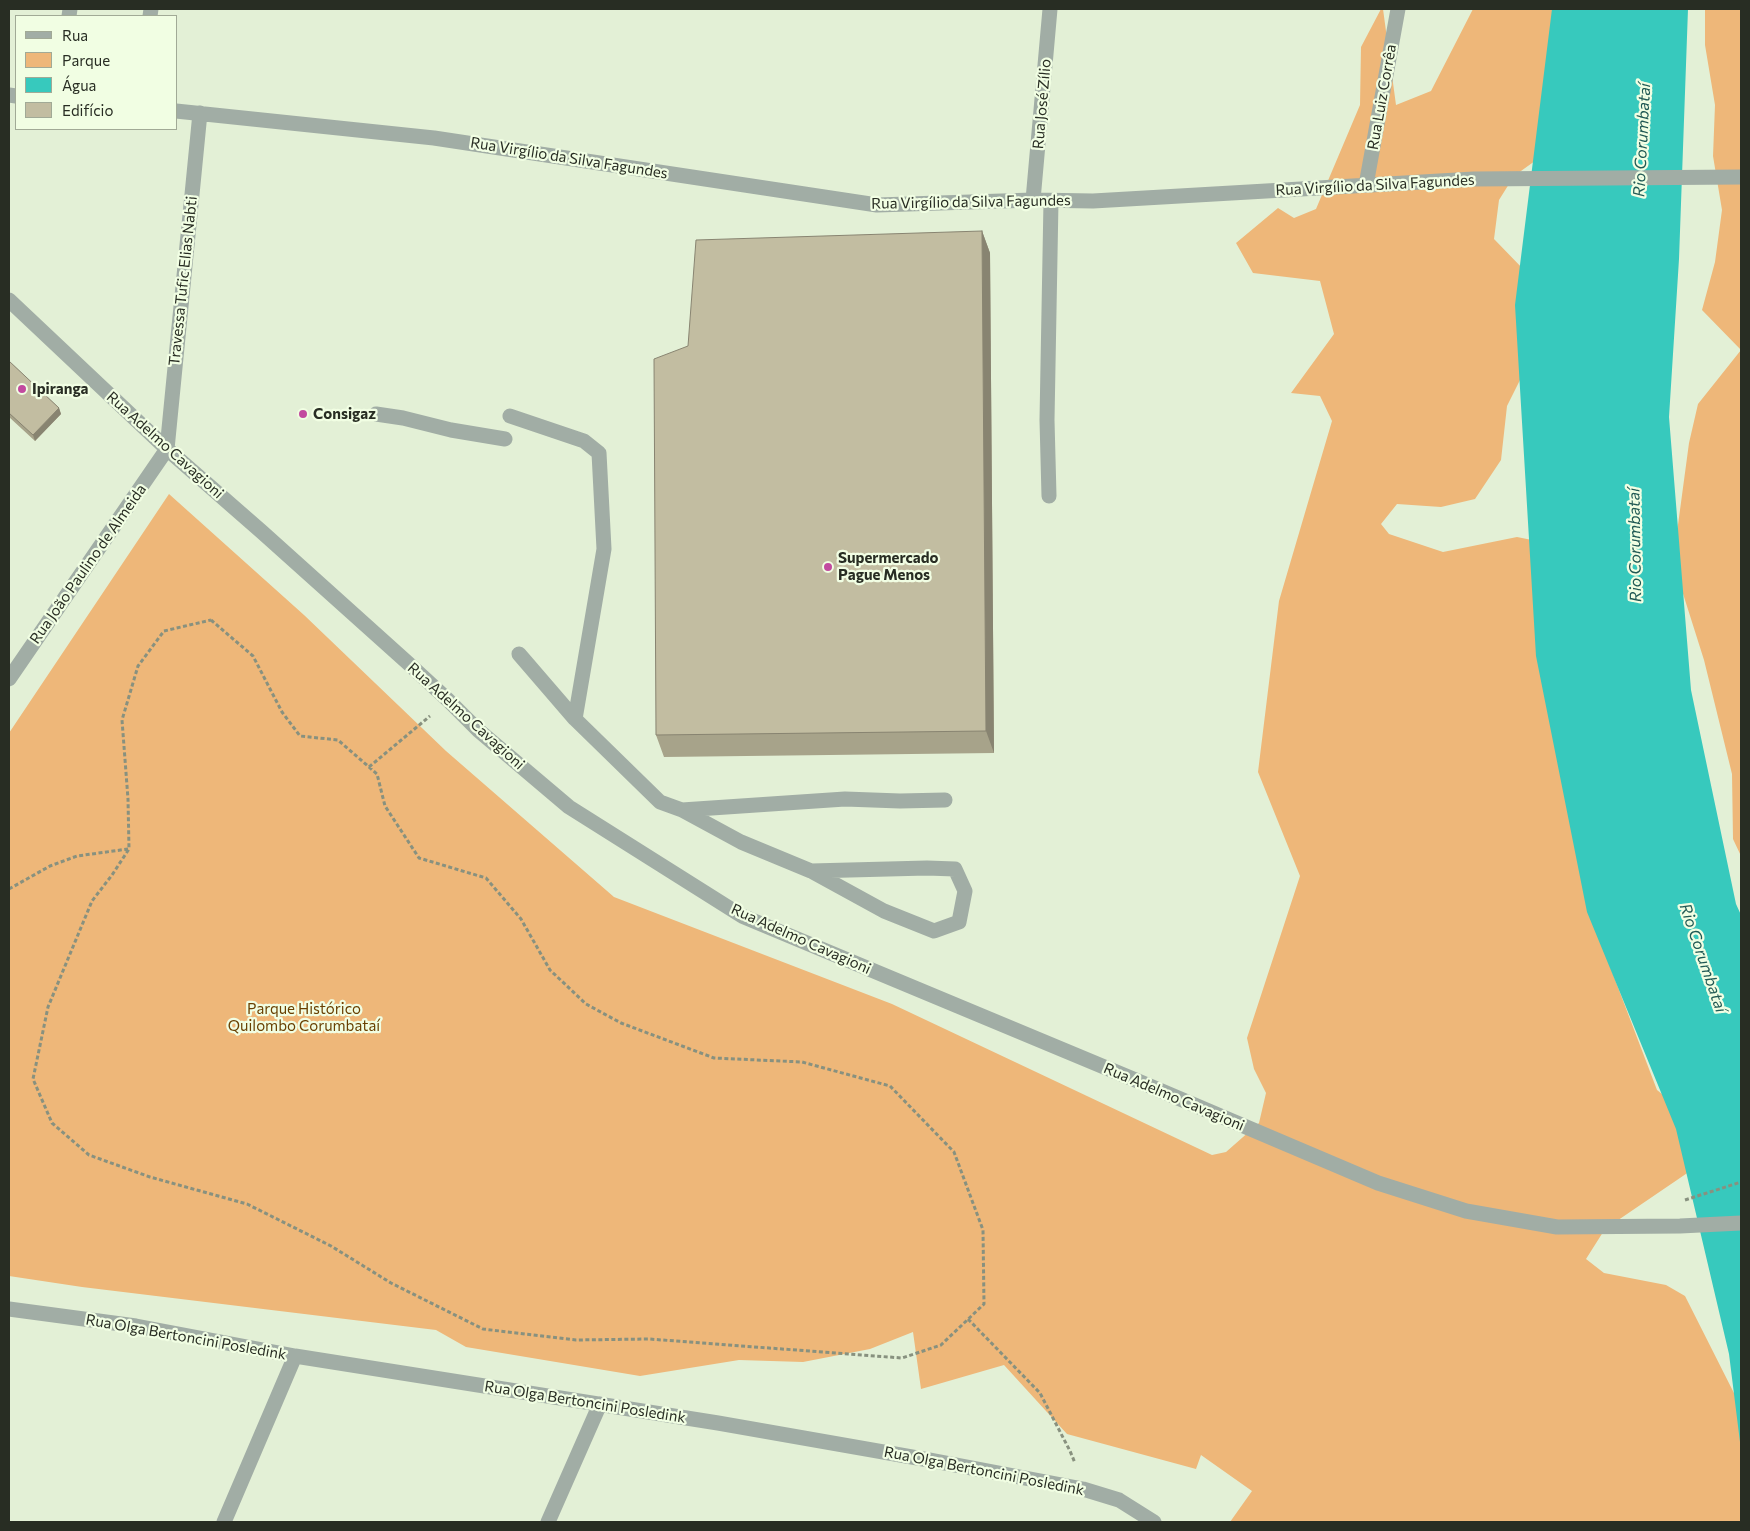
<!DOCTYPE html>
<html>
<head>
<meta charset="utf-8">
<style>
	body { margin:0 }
	#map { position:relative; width:1750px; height:1531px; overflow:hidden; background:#e3f0d6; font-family:Commissioner,sans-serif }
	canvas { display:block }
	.frame { position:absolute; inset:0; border:10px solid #282d23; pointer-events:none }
	.legend { position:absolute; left:15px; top:15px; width:162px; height:115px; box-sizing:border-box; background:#f1fee3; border:1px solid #a1aa96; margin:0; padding:6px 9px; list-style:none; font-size:15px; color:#282d23 }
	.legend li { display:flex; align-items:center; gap:10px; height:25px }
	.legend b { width:25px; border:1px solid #a1aa96 }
</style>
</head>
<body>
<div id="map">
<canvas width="1750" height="1531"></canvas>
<div class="frame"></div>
<ul class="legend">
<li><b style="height:6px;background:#a1ada5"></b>Rua</li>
<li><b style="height:14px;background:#eeb779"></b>Parque</li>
<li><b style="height:14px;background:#37c9bd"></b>Água</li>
<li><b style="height:14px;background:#c2bda1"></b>Edifício</li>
</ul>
</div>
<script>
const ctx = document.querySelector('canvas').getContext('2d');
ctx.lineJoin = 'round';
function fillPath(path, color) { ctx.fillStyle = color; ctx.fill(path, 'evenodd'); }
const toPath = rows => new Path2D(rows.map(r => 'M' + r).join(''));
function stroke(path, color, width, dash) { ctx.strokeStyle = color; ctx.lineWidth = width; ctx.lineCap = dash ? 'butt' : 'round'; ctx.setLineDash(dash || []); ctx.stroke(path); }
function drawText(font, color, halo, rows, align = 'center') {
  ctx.font = font + ' Commissioner,sans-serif'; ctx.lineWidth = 4.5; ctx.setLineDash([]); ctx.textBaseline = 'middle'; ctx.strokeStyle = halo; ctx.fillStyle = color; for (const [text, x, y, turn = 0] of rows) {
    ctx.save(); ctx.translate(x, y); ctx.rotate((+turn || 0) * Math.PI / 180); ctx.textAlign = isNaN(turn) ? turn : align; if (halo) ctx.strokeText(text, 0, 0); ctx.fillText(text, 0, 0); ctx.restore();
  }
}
fillPath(toPath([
	[1381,9,1383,9,1396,105,1431,91,1473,9,1605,9,1553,148,1514,176,1499,200,1494,239,1526,272,1526,368,1507,406,1501,460,1475,499,1441,507,1397,504,1381,524,1389,534,1443,552,1517,537,1532,540,1592,919,1657,1090,1727,1146,1605,1229,1586,1259,1604,1273,1666,1285,1685,1296,1741,1407,1741,1522,1230,1522,1252,1491,1201,1455,1196,1469,1067,1434,1004,1365,921,1389,913,1332,870,1349,803,1362,739,1360,640,1376,466,1347,436,1330,82,1287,9,1276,9,733,169,494,304,615,446,751,614,897,892,1004,1212,1155,1226,1152,1259,1123,1266,1093,1254,1069,1247,1038,1300,876,1258,772,1279,601,1332,421,1320,396,1291,393,1334,334,1320,281,1253,273,1236,243,1278,208,1294,218,1316,209,1360,105,1361,47],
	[1705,9,1741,9,1741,856,1733,839,1732,774,1704,660,1673,562,1689,443,1698,404,1741,350,1702,310,1715,262,1722,210,1713,156,1715,105,1705,45]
]), '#eeb779');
fillPath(toPath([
	[1552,9,1688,9,1679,259,1669,417,1691,690,1736,904,1741,915,1741,1450,1729,1354,1676,1129,1587,912,1536,656,1515,305]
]), '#37c9bd');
stroke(toPath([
	[211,620,253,656,282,712,300,736,338,740,377,774,385,806,419,858,486,878,521,919,550,970,586,1004,621,1023,714,1058,802,1062,890,1086,954,1152,983,1230,984,1304,941,1345,902,1358,649,1339,576,1340,483,1329,391,1283,331,1246,247,1204,150,1177,89,1155,52,1123,33,1079,48,1007,92,901,112,875,129,849,128,799,122,720,138,666,164,631,211,620],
	[369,767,430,716],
	[9,889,50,866,77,856,128,849],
	[1685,1200,1741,1182],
	[968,1319,1040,1393,1070,1451,1075,1463]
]), '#88917f', 3, [4, 2.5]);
stroke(toPath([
	[69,16,70,9],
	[150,16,151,9],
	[9,95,16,96],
	[176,111,434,138,877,205,1033,200,1093,201,1474,179,1741,177],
	[1366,185,1398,9],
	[1033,200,1050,9],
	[9,300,167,449,262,532,409,664,448,700,478,730,569,807,742,916,1145,1084,1378,1183,1466,1211,1557,1227,1680,1226,1741,1223],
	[376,414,403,418,451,430,505,439],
	[510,416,584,441,599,453,604,549,575,719],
	[1049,496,1047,420,1051,201],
	[519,654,575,719,660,802,682,810],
	[9,679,167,449,200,113],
	[811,871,927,868,955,869,965,891,959,922,934,931,884,911,811,871,741,842,682,810,845,799,900,801,945,800],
	[9,1309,136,1326,295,1356,718,1423,929,1460,1083,1489,1119,1500,1154,1522],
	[224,1522,295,1356],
	[548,1522,600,1404]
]), '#a1ada5', 15);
fillPath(toPath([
	[982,231,990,253,994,753,664,757,656,735],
	[9,361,59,408,61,414,35,441,9,417]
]), '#a7a38a');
fillPath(toPath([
	[982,231,990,253,994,753,986,731],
	[59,408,61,414,35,441,33,435]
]), '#888471');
const building = toPath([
	[982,231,986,731,656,735,654,359,688,346,696,240,982,231],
	[9,361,59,408,33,435,9,413,9,361]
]);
fillPath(building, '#c2bda1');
stroke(building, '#888471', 1);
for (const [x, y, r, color] of [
	[22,389,5,"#c24a9f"],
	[303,414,5,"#c24a9f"],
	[828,567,5,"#c24a9f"]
]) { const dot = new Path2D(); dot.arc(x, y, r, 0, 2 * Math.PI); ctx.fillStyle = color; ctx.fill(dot); stroke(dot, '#f1fee3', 2); }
drawText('15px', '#282d23', '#f1fee3', [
	["Rua Luiz Corrêa",1382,97,-80],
	["Rua José Zílio",1042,104,-85],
	["Rua Virgílio da Silva Fagundes",569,158,9],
	["Rua Virgílio da Silva Fagundes",1375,185,-3],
	["Rua Virgílio da Silva Fagundes",971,202,-1],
	["Travessa Tufic Elias Nabti",183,281,-84],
	["Rua Adelmo Cavagioni",165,445,42],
	["Rua João Paulino de Almeida",88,564,-55],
	["Rua Adelmo Cavagioni",466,716,42],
	["Rua Adelmo Cavagioni",801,939,24],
	["Rua Adelmo Cavagioni",1174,1097,23],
	["Rua Olga Bertoncini Posledink",186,1337,10],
	["Rua Olga Bertoncini Posledink",585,1402,9],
	["Rua Olga Bertoncini Posledink",984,1471,11]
]);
drawText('bold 15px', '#282d23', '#f1fee3', [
	["Ipiranga",32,389],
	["Consigaz",313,414],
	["Supermercado",838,558],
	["Pague Menos",838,575]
], 'left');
drawText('15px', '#683f00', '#f1fee3', [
	["Parque Histórico",304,1009],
	["Quilombo Corumbataí",304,1026]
]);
drawText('italic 16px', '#205954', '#f1fee3', [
	["Rio Corumbataí",1642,140,-87],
	["Rio Corumbataí",1635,545,-91],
	["Rio Corumbataí",1703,958,71]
]);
</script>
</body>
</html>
